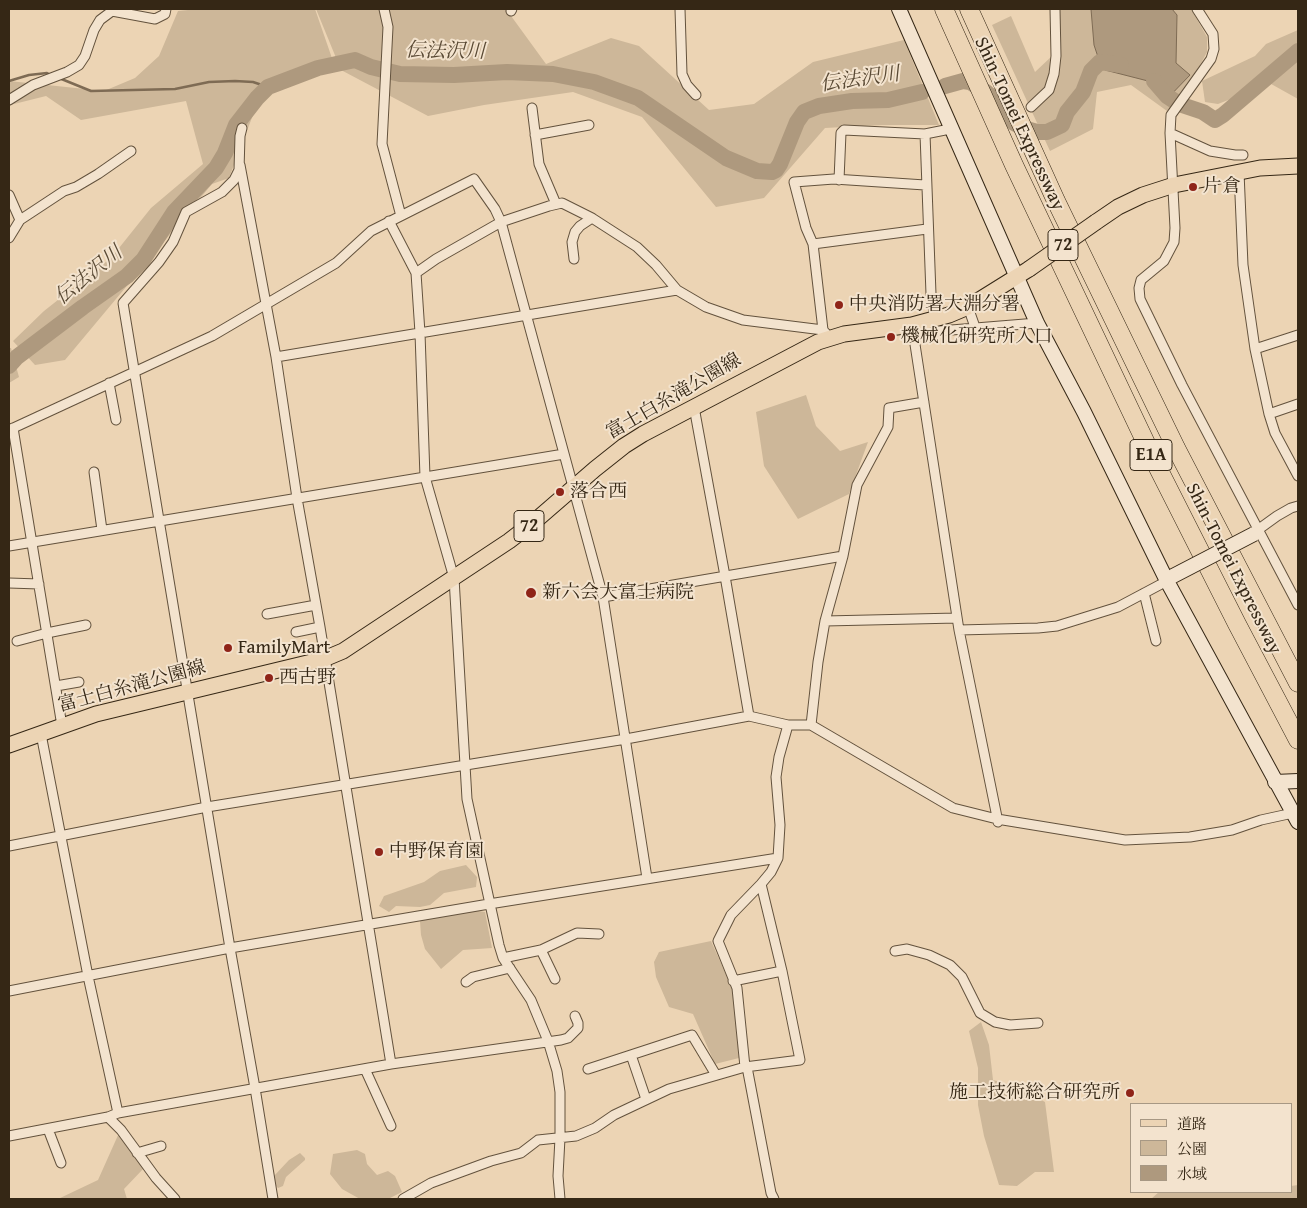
<!DOCTYPE html>
<html>
<head>
<meta charset="utf-8">
<style>
	body { margin:0 }
	#map { position:relative; width:1307px; height:1208px; overflow:hidden; background:#ecd4b4; font-family:"Gentium Book Plus","Noto Serif JP",serif }
	canvas { display:block }
	.frame { position:absolute; inset:0; border:10px solid #352715; pointer-events:none }
	.legend { position:absolute; left:1130px; top:1103px; width:162px; height:90px; box-sizing:border-box; background:#f3e3ce; border:1px solid #a79884; margin:0; padding:6px 9px; list-style:none; font-size:15px; color:#352715 }
	.legend li { display:flex; align-items:center; gap:10px; height:25px }
	.legend b { width:25px; border:1px solid #a79884 }
</style>
</head>
<body>
<div id="map">
<canvas width="1307" height="1208"></canvas>
<div class="frame"></div>
<ul class="legend">
<li><b style="height:6px;background:#ecd4b4"></b>道路</li>
<li><b style="height:14px;background:#cdb799"></b>公園</li>
<li><b style="height:14px;background:#ae997e"></b>水域</li>
</ul>
</div>
<script>
const ctx = document.querySelector('canvas').getContext('2d');
ctx.lineJoin = 'round';
function fillPath(path, color) { ctx.fillStyle = color; ctx.fill(path, 'evenodd'); }
const toPath = rows => new Path2D(rows.map(r => 'M' + r).join(''));
function stroke(path, color, width, dash) { ctx.strokeStyle = color; ctx.lineWidth = width; ctx.lineCap = dash ? 'butt' : 'round'; ctx.setLineDash(dash || []); ctx.stroke(path); }
function drawText(font, color, halo, rows, align = 'center') {
  ctx.font = font + ' "Gentium Book Plus","Noto Serif JP",serif'; ctx.lineWidth = 4; ctx.setLineDash([]); ctx.textBaseline = 'middle'; ctx.strokeStyle = halo; ctx.fillStyle = color; for (const [text, x, y, turn = 0] of rows) {
    ctx.save(); ctx.translate(x, y); ctx.rotate((+turn || 0) * Math.PI / 180); ctx.textAlign = isNaN(turn) ? turn : align; if (halo) ctx.strokeText(text, 0, 0); ctx.fillText(text, 0, 0); ctx.restore();
  }
}
fillPath(toPath([
	[198,9,315,9,334,64,264,86,229,178,212,184,65,360,35,365,13,341,44,311,111,258,151,208,203,164,186,101,81,120,46,96,10,105,9,81,104,91,135,78,159,56,178,11],
	[316,9,506,9,546,64,611,38,639,46,709,110,754,104,813,62,904,40,939,125,882,125,825,128,764,198,716,207,642,117,573,92,484,105,428,116,341,70],
	[1056,9,1191,9,1207,37,1207,52,1190,84,1167,111,1131,85,1097,92,1093,129,1050,151,992,25,1011,16,1035,72,1052,56],
	[1298,30,1298,99,1264,80,1251,91,1218,104,1205,102,1202,81,1255,56,1266,44],
	[9,348,11,348,19,377,9,383],
	[806,395,816,426,840,451,868,442,849,494,798,519,764,466,756,412],
	[466,865,477,877,476,887,444,893,430,905,420,907,396,906,389,912,379,906,384,896,424,882,440,871],
	[479,911,485,912,492,948,463,950,441,969,425,949,421,935,420,921,449,914],
	[711,941,733,990,739,1058,715,1064,693,1014,669,1007,656,977,654,962,659,952],
	[981,1022,989,1045,993,1080,1017,1087,1045,1102,1054,1172,1035,1172,1017,1186,999,1185,984,1136,978,1105,978,1068,969,1031],
	[119,1133,144,1168,124,1189,127,1199,58,1199,98,1180],
	[357,1150,365,1154,367,1164,377,1175,388,1171,395,1176,402,1192,388,1199,360,1199,342,1189,330,1174,333,1154],
	[300,1153,305,1158,305,1160,286,1177,283,1186,278,1188,274,1184,274,1176,289,1160],
	[1298,1185,1298,1199,1151,1199,1159,1192,1291,1192,1291,1186]
]), '#cdb799');
const water = toPath([
	[1091,9,1172,9,1177,15,1176,63,1190,75,1164,102,1148,81,1105,70,1100,63,1094,45,1091,9]
]);
fillPath(water, '#ae997e');
stroke(water, '#7e6b54', 1);
stroke(toPath([
	[59,78,91,91,175,89,209,82,235,81,253,82,268,87],
	[9,81,29,75,47,73,51,75]
]), '#7e6b54', 2.5);
stroke(toPath([
	[1154,81,1167,96,1179,104,1203,112,1215,120,1223,115,1298,51],
	[945,86,963,81,970,82,986,92,1001,106,1014,123,1023,128,1037,132,1047,132,1062,125,1067,112,1083,92,1091,71,1100,62,1121,65],
	[9,366,17,357,83,307,127,276,143,260,174,212,216,168,225,153,236,125,257,98,268,87,318,68,355,60,371,67,400,74,454,75,507,72,553,74,594,82,638,98,726,158,757,171,772,172,776,170,780,164,797,122,804,112,819,106,852,101,888,100,922,92]
]), '#ae997e', 16);
const street = toPath([
	[384,9,388,27,382,144,401,216],
	[680,9,682,74,687,85,696,95],
	[1197,9,1213,34,1214,49,1211,59,1171,115,1170,133,1175,228,1174,242,1164,261,1141,280,1139,288,1140,299,1182,385,1298,605],
	[511,11,512,9],
	[9,100,33,85,67,72,79,65,85,56,94,30,100,20,112,11,155,19,165,14,166,9],
	[1031,107,1049,90,1054,74,1056,56,1055,9],
	[532,108,539,164,556,204],
	[242,128,240,136,239,170,234,180,222,192,186,212,173,242,159,262,123,303,230,948,255,1088,273,1199],
	[1170,133,1210,151,1235,155,1243,155],
	[925,134,931,294,935,319],
	[535,135,589,125],
	[240,165,276,357,297,498,320,627,391,1064],
	[1239,172,1243,265,1255,349,1269,414,1275,433,1298,476],
	[839,180,841,133,844,130,925,134,950,129],
	[925,185,834,179,794,182,806,228,813,244,927,229],
	[9,195,20,220,9,238],
	[20,220,64,191,76,187,98,174,131,151],
	[389,221,416,273,420,333,425,477,454,578,467,799,499,945,503,958,531,1000,548,1041,557,1071,560,1092,560,1138,558,1176,560,1199],
	[813,244,823,330],
	[574,259,572,242,575,232,580,226,592,218],
	[416,273,436,259,501,222,549,206,562,203,592,218,637,247,656,265,677,290,706,307,743,320,823,330,830,338],
	[968,307,975,327],
	[912,325,959,630,998,822],
	[939,331,1037,323],
	[1255,349,1298,335],
	[276,357,677,290],
	[109,383,116,420],
	[694,407,725,576,749,716],
	[1269,414,1298,404],
	[13,428,62,726],
	[9,430,212,336,336,263,371,231,474,179,495,209,501,222,603,597,647,878],
	[94,472,102,530],
	[1259,529,1277,516,1291,508,1298,506],
	[9,546,564,454],
	[9,583,39,584],
	[1144,593,1156,641],
	[603,597,843,556],
	[267,614,316,605],
	[825,621,957,618],
	[959,630,1038,628,1057,626,1118,607,1167,581],
	[296,632,320,627],
	[17,641,47,633,86,625],
	[56,686,79,682],
	[811,725,818,662,825,621,843,556,857,485,888,427,889,408,924,402],
	[41,734,88,976,118,1113],
	[9,846,207,807,626,739,749,716,788,725,811,725,953,808,997,819,1125,840,1190,837,1232,830,1261,820,1293,813],
	[541,950,555,979],
	[895,951,907,949,929,955,950,965,962,977,980,1013,995,1022,1010,1025,1038,1023],
	[503,958,541,950,577,933,599,934],
	[733,981,782,971],
	[466,982,473,977,510,968],
	[9,991,230,948,489,904,778,858],
	[631,1055,646,1099],
	[745,1067,737,988,718,941,731,915,761,884,771,872,778,858,780,825,776,777,779,757,788,725],
	[747,1067,771,1193,774,1199],
	[365,1069,391,1126],
	[588,1069,692,1035,716,1075],
	[108,1117,121,1130,156,1178,175,1199],
	[48,1129,61,1163],
	[9,1136,108,1117,118,1113,391,1064,561,1040,568,1038,578,1028,578,1023,575,1016],
	[137,1153,161,1146],
	[403,1199,431,1183,491,1161,521,1153,538,1140,576,1136,595,1128,614,1115,669,1089,745,1067,800,1060,782,971,761,884]
]);
const secondary = toPath([
	[899,9,1037,323,1084,412,1167,581,1298,822],
	[1275,782,1298,781]
]);
const primary = toPath([
	[1096,222,1118,207,1143,195,1174,185,1260,168,1298,166],
	[9,745,96,714,324,659,343,651,509,541,535,521,595,469,624,446,643,434,818,342,844,334,912,325,949,315,968,307,1029,269]
]);
const highway = toPath([
	[944,9,1014,165,1154,460,1237,624,1298,740],
	[969,9,1056,201,1176,448,1298,683]
]);
stroke(street, '#63523d', 11);
stroke(secondary, '#352715', 16);
stroke(primary, '#352715', 17);
stroke(highway, '#352715', 19);
stroke(street, '#f3e3ce', 9);
stroke(secondary, '#f3e3ce', 14);
stroke(primary, '#ecd4b4', 15);
stroke(highway, '#ecd4b4', 18);
const secondaryBridge = toPath([
	[1173,576,1254,534]
]);
const primaryBridge = toPath([
	[1029,269,1096,222]
]);
stroke(secondaryBridge, '#352715', 16, []);
stroke(primaryBridge, '#352715', 17, []);
stroke(secondaryBridge, '#f3e3ce', 14);
stroke(primaryBridge, '#ecd4b4', 15);
for (const [x, y, r, color] of [
	[1193,187,5,"#8f2418"],
	[839,305,5,"#8f2418"],
	[891,337,5,"#8f2418"],
	[560,492,5,"#8f2418"],
	[531,593,6,"#8f2418"],
	[228,648,5,"#8f2418"],
	[269,678,5,"#8f2418"],
	[379,852,5,"#8f2418"],
	[1130,1093,5,"#8f2418"]
]) { const dot = new Path2D(); dot.arc(x, y, r, 0, 2 * Math.PI); ctx.fillStyle = color; ctx.fill(dot); stroke(dot, '#f3e3ce', 2); }
for (const [x, y, w] of [
	[1063,245,30],
	[1151,455,42],
	[529,526,30]
]) { const box = new Path2D(); box.roundRect(x - w / 2, y - 15.5, w, 31, 4); ctx.fillStyle = '#f3e3ce'; ctx.fill(box); stroke(box, '#352715', 1); }
drawText('bold 18px', '#352715', null, [
	["72",1063,245],
	["E1A",1151,455],
	["72",529,526]
]);
drawText('19px', '#352715', '#f3e3ce', [
	["Shin-Tomei Expressway",1019,124,65],
	["富士白糸滝公園線",674,397,-30],
	["Shin-Tomei Expressway",1233,569,63],
	["富士白糸滝公園線",132,687,-15]
]);
drawText('19px', '#352715', '#f3e3ce', [
	["片倉",1203,187],
	["中央消防署大淵分署",849,305],
	["機械化研究所入口",901,337],
	["落合西",570,492],
	["新六会大富士病院",542,593],
	["FamilyMart",238,648],
	["西古野",279,678],
	["中野保育園",389,852],
	["施工技術総合研究所",1120,1093,"right"]
], 'left');
drawText('italic 20px', '#594934', '#f3e3ce', [
	["伝法沢川",445,52,1],
	["伝法沢川",860,80,-8],
	["伝法沢川",89,276,-39]
]);
</script>
</body>
</html>
